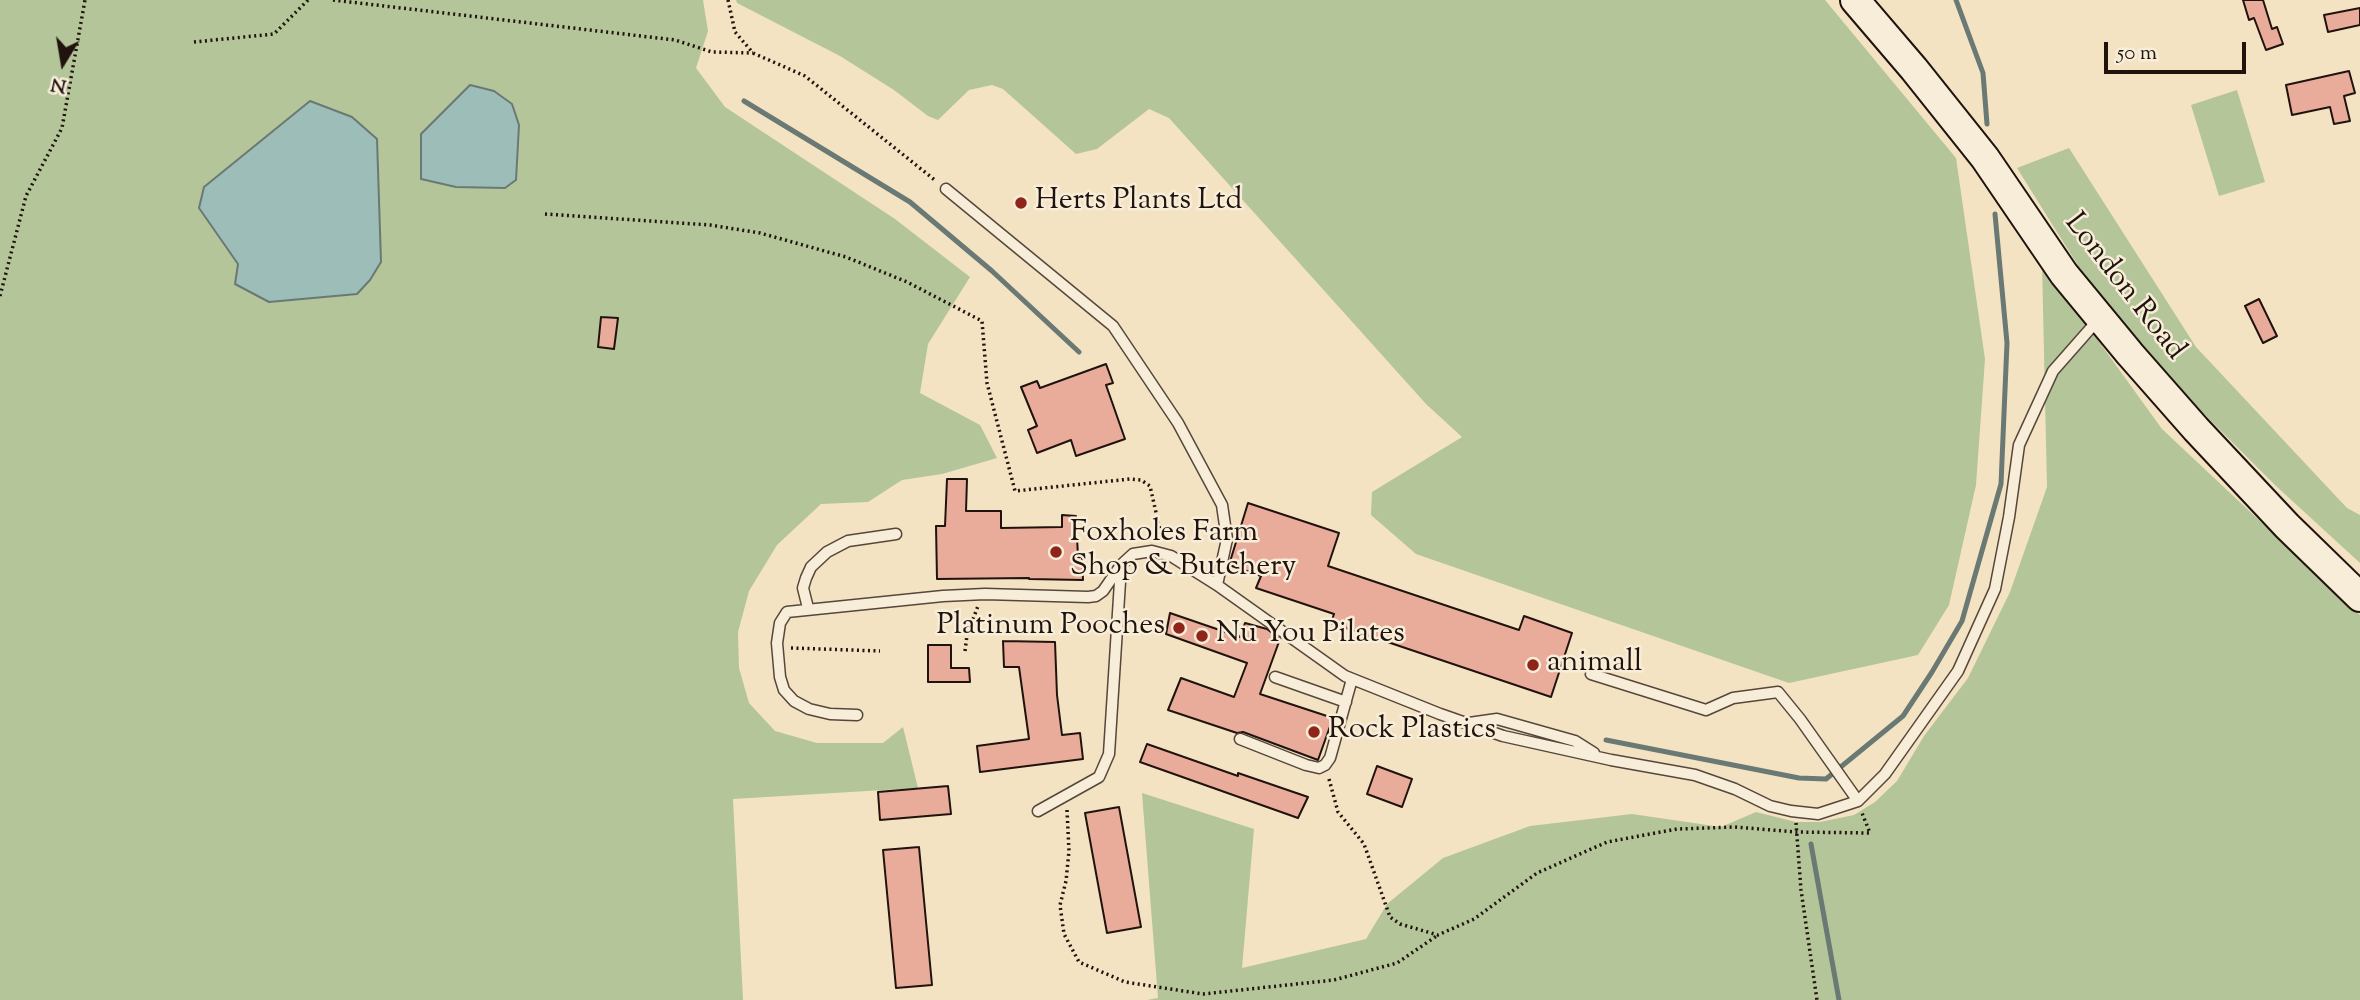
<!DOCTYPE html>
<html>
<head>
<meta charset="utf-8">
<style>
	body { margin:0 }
	#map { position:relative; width:2360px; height:1000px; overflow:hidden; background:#f3e3c3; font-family:"Sorts Mill Goudy",serif }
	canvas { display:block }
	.north { position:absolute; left:28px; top:28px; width:70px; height:70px; -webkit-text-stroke:5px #f7edd8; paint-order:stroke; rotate:191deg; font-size:19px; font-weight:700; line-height:28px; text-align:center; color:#20130e }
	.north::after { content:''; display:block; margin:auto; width:24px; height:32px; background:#20130e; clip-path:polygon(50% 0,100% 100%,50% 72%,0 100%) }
	.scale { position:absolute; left:2104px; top:42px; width:142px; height:32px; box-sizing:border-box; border:4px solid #20130e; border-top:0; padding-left:9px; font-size:21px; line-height:24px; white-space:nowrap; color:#20130e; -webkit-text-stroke:5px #f7edd8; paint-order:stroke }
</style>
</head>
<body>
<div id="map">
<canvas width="2360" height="1000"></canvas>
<div class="north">N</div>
<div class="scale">50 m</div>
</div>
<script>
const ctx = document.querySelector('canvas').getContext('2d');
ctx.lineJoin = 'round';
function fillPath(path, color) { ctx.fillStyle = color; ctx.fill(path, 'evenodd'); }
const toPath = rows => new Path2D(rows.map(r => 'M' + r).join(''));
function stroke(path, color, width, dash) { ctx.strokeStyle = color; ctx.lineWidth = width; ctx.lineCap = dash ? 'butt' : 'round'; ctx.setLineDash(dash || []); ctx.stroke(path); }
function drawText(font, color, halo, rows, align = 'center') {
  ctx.font = font + ' "Sorts Mill Goudy",serif'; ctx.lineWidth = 5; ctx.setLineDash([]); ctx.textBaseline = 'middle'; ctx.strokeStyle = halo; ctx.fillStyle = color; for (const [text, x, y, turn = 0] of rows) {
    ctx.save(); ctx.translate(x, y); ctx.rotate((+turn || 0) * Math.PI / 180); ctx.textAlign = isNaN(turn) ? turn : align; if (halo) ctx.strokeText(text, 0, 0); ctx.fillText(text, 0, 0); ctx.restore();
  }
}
fillPath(toPath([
	[0,0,703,0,708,31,696,68,725,107,895,219,970,277,928,344,920,393,980,425,997,458,942,474,902,480,868,502,821,504,777,545,749,591,738,632,739,668,749,703,775,731,817,743,883,743,903,727,918,788,733,799,743,1000,0,1000],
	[736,0,1825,0,1956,158,1985,359,1976,485,1949,605,1918,655,1789,683,1416,554,1371,515,1372,492,1462,437,1426,404,1169,118,1149,109,1097,149,1076,154,1003,89,992,85,969,90,938,120,928,116,894,90,840,56,737,3],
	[2237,90,2265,182,2219,196,2191,105],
	[2069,148,2196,347,2347,508,2360,515,2360,563,2276,486,2157,367,2092,288,2017,168],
	[2042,263,2162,429,2360,615,2360,1000,1147,1000,1158,998,1142,793,1254,829,1242,968,1366,939,1387,904,1443,858,1530,826,1632,814,1721,827,1756,812,1796,822,1820,822,1854,815,1875,802,1897,781,1924,736,1968,678,2010,592,2047,487]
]), '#b4c599');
const water = toPath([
	[470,85,494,91,512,104,519,125,516,180,505,188,456,187,421,179,421,134,470,85],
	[310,101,352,117,377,139,381,262,370,280,357,294,269,302,235,284,238,264,199,208,204,187,310,101]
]);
fillPath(water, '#9cbdb8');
stroke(water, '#6a7974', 2);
stroke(toPath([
	[1956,0,1983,73,1987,124],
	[744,101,910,202,992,271,1079,352],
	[1606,740,1799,778,1826,779,1903,716,1932,672,1962,621,2001,484,2007,343,1995,214],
	[1811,844,1839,1000]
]), '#6a7974', 5);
const building = toPath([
	[2243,0,2263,0,2272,29,2277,27,2283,44,2266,50,2254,18,2249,20,2243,0],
	[2360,8,2360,25,2328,32,2324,15,2360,8],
	[2349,71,2355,93,2344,96,2350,121,2334,124,2330,107,2292,115,2286,85,2349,71],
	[2259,299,2277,336,2263,343,2245,306,2259,299],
	[601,317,618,318,614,349,598,347,601,317],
	[1106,364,1113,383,1106,385,1125,439,1076,456,1071,440,1037,453,1028,430,1037,426,1021,387,1037,381,1040,388,1106,364],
	[947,479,967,479,966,511,1001,511,1001,528,1062,527,1062,515,1076,516,1078,557,1082,557,1083,580,1029,579,1029,578,937,579,936,526,945,526,947,479],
	[1248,503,1339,533,1328,566,1519,630,1524,616,1572,633,1551,697,1331,623,1334,614,1256,588,1261,576,1229,565,1248,503],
	[1170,613,1240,637,1245,623,1267,629,1280,639,1260,694,1333,718,1318,760,1243,732,1237,733,1168,710,1181,678,1234,697,1247,663,1166,634,1170,613],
	[1003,641,1055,642,1057,695,1062,735,1080,733,1083,759,980,772,977,746,1029,739,1019,667,1004,667,1003,641],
	[928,645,951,645,951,668,969,668,970,682,928,682,928,645],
	[1147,744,1238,776,1238,773,1308,797,1298,818,1140,762,1147,744],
	[1377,766,1412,779,1402,807,1367,794,1377,766],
	[948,786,951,814,880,820,878,792,948,786],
	[1119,807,1141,927,1107,933,1085,813,1119,807],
	[919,847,932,985,896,988,883,850,919,847]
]);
fillPath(building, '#e9ab9a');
stroke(building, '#20130e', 2);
const service = toPath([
	[946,189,1113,326,1178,423,1222,505,1227,539,1217,585,1345,676,1440,714,1503,736,1611,760,1695,775,1735,789,1770,806,1791,811,1818,814,1858,801,1885,774,1958,671,1995,589,2009,517,2019,445,2053,371,2097,321],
	[808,608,803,588,806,578,811,567,827,552,848,541,896,534],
	[1591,674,1706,710,1733,698,1778,692,1800,719,1858,801],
	[1275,677,1346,702],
	[857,715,830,714,809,709,794,701,784,690,780,677,777,643,780,623,787,612,943,596,985,594,1088,597,1096,596,1103,591,1121,565,1133,554,1152,551,1171,556,1217,585],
	[1469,723,1497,719,1575,741,1594,753],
	[1240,739,1306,765,1319,768,1325,765,1330,758,1352,679],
	[1038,811,1099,777,1109,754,1121,566]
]);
const secondary = toPath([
	[1855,0,1914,69,1985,158,2064,274,2130,354,2196,429,2287,526,2360,597]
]);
stroke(service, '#55473b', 13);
stroke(secondary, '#20130e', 32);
stroke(toPath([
	[333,0,675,40,712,52,753,53],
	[728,0,735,32,753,53,805,76,936,181],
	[194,42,274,34,308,0],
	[545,214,710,225,760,233,846,257,907,282,982,321,987,383,1015,491,1130,479,1141,480,1150,486,1162,539],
	[0,296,26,196,62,128,85,0],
	[791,648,880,651],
	[965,651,967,635,978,606],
	[1329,779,1338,812,1364,844,1390,917,1400,924,1438,935,1474,919,1537,873,1607,842,1677,829,1735,827,1796,832,1870,833,1862,813],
	[1067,810,1069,851,1066,881,1060,905,1064,934,1079,962,1125,982,1203,994,1334,980,1397,963,1438,935],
	[1796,823,1801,890,1817,1000]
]), '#20130e', 3.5, [2, 3.5]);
stroke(service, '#f7edd8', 10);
stroke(secondary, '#f7edd8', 28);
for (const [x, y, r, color] of [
	[1021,203,7,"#8f2418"],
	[1056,552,7,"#8f2418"],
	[1179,628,7,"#8f2418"],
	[1202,636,7,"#8f2418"],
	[1533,665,7,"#8f2418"],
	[1314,732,7,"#8f2418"]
]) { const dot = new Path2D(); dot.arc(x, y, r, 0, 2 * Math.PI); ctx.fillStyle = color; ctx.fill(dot); stroke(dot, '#f7edd8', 2.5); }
drawText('30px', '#20130e', '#f7edd8', [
	["Herts Plants Ltd",1035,203],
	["Foxholes Farm",1070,535],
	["Shop & Butchery",1070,569],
	["Platinum Pooches",1165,628,"right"],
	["Nu You Pilates",1216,636],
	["animall",1547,665],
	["Rock Plastics",1328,732]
], 'left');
drawText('30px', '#20130e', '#f7edd8', [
	["London Road",2123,288,52]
]);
</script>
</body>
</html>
